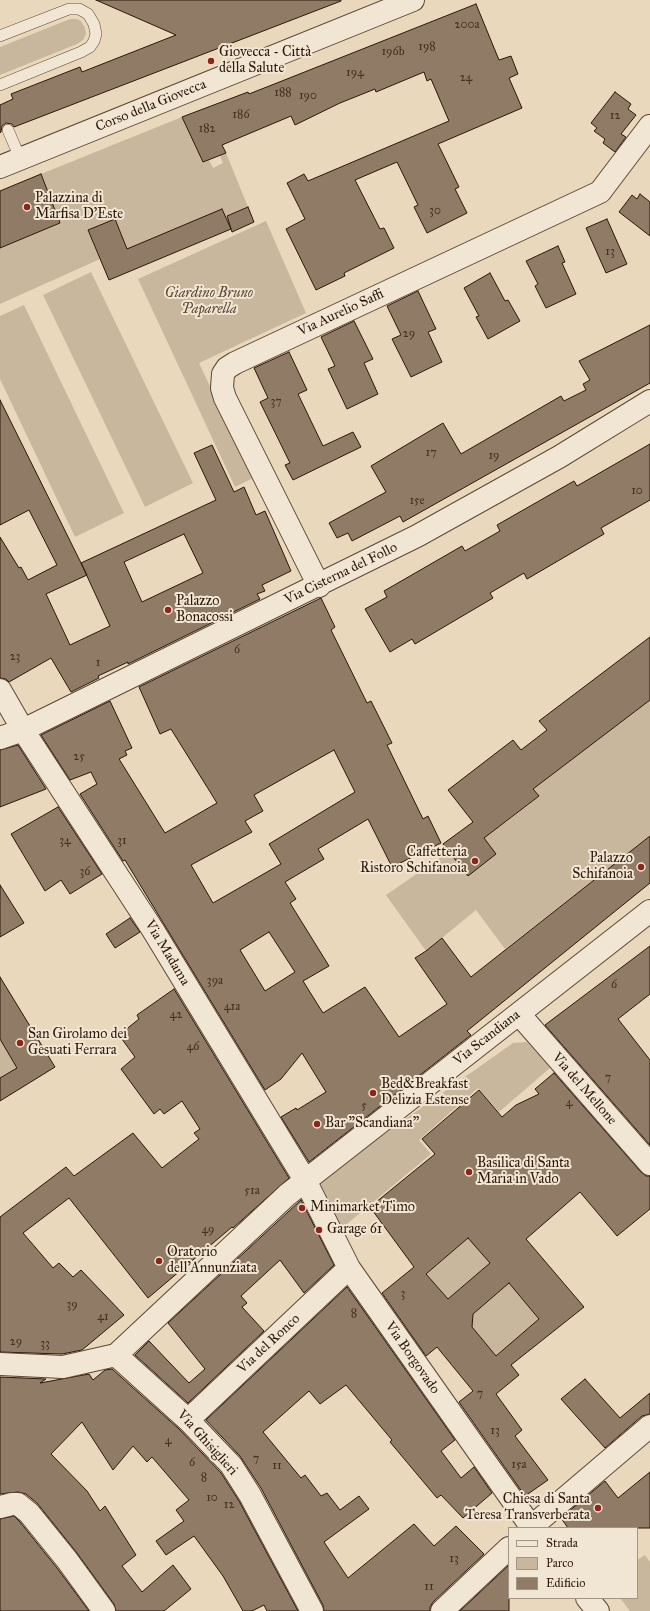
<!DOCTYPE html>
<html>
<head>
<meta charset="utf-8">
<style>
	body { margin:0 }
	#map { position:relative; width:650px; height:1611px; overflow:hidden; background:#e9d8bb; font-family:"IM FELL Great Primer",serif }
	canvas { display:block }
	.legend { position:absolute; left:508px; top:1527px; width:130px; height:72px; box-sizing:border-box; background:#f1e6d3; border:1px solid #a39382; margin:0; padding:5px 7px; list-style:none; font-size:12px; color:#2d1709 }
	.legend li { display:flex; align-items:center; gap:8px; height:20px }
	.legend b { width:20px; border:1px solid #a39382 }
</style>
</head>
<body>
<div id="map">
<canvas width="650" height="1611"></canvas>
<ul class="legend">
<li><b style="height:5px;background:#f1e6d3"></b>Strada</li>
<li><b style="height:11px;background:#c9b79d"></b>Parco</li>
<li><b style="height:11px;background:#8f7b66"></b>Edificio</li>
</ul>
</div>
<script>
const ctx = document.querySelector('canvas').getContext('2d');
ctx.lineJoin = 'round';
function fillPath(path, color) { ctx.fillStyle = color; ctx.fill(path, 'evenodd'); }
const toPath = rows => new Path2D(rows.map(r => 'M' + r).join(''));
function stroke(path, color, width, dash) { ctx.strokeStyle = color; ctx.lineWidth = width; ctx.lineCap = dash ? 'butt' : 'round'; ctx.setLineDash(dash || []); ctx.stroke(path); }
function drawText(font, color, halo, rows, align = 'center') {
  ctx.font = font + ' "IM FELL Great Primer",serif'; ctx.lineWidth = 4; ctx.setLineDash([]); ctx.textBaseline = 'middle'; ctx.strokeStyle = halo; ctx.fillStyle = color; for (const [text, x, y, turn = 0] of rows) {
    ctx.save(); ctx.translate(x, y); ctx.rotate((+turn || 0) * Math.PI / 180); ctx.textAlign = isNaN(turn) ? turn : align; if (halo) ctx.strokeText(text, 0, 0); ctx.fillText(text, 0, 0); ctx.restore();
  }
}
fillPath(toPath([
	[70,19,77,19,81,21,85,28,86,34,83,40,77,44,0,75,0,47],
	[182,117,203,162,209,160,213,168,223,163,220,156,226,153,248,207,225,217,127,249,115,219,88,231,100,259,0,304,0,248,60,223,41,174],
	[266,221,306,313,199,363,253,478,235,487,138,279],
	[91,272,193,483,145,507,43,295],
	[24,305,124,513,75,537,0,379,0,316],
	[650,700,650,836,505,949,476,910,426,951,386,895,469,838,506,822,538,797,533,789],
	[0,1039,17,1068,0,1078],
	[527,1042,550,1068,499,1112,478,1088,419,1140,431,1154,341,1229,315,1183,513,1043],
	[468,1238,490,1263,448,1299,426,1274],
	[509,1283,539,1319,496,1356,470,1325,473,1320,472,1315],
	[645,1555,650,1562,650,1611,630,1611,620,1598,637,1598,637,1560]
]), '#c9b79d');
const building = toPath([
	[96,0,341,0,341,1,14,127,12,124,6,123,2,126,1,132,0,133,0,105,13,99,11,94,80,67,82,72,176,35,96,0],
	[476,4,499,60,511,56,518,74,509,78,522,108,438,144,459,187,455,189,467,213,427,233,414,207,418,205,397,162,355,180,380,229,384,228,394,248,344,273,345,276,316,290,286,229,305,219,287,183,304,174,308,181,449,121,431,79,427,81,424,72,376,92,375,89,340,103,295,125,291,116,222,145,226,153,203,162,182,117,248,92,249,94,292,77,476,4],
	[615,92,631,104,628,109,636,115,621,134,626,137,615,152,603,143,605,139,594,131,597,128,591,123,615,92],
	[41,174,60,223,0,248,0,191,41,174],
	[640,194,650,202,650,236,619,212,632,195,637,199,640,194],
	[248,207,254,222,232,232,227,216,248,207],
	[222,209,231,229,109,280,88,230,115,219,127,249,222,209],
	[607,219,627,264,606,273,586,228,607,219],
	[558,246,565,262,562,263,576,294,546,308,535,286,538,284,526,261,558,246],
	[490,273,505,301,508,300,520,321,488,339,476,317,479,316,464,288,490,273],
	[418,291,436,329,428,332,442,362,411,377,392,339,401,335,387,306,418,291],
	[354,321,373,359,364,363,378,394,347,409,328,369,335,366,321,337,354,321],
	[650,325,650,383,403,522,400,516,352,541,348,533,337,538,329,523,386,492,371,466,443,423,461,454,561,396,564,401,586,390,583,384,590,380,579,361,650,325],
	[289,352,307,390,298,394,323,446,353,432,361,447,293,480,285,465,290,463,260,402,268,398,254,368,289,352],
	[0,400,87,575,46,594,70,645,110,626,81,563,216,500,194,453,212,445,234,492,244,487,256,515,265,511,291,571,262,585,265,591,257,594,260,599,128,664,128,662,98,676,99,678,71,692,51,658,9,682,6,679,0,678,0,537,19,568,21,567,28,580,57,565,29,510,0,525,0,400],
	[184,534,203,573,142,602,124,562,184,534],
	[650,444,650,500,601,528,604,534,527,579,524,573,490,593,493,598,415,644,412,639,390,652,365,609,387,597,384,591,462,546,465,551,500,531,497,525,574,481,577,486,650,444],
	[321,598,335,627,331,630,367,703,371,701,392,743,387,745,423,819,428,816,441,843,392,867,368,819,318,849,324,859,285,882,296,899,290,903,329,966,303,981,323,1013,365,987,399,1037,447,1004,415,958,426,951,442,938,471,977,650,836,650,883,467,1031,471,1035,309,1162,281,1117,296,1108,297,1110,326,1092,302,1053,281,1079,265,1090,125,860,123,861,80,794,97,784,91,772,70,780,41,735,110,701,132,748,125,751,127,755,119,759,165,833,217,803,171,729,160,734,139,687,321,598],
	[334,750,355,792,269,844,281,864,213,903,191,865,252,832,245,821,263,811,254,795,334,750],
	[269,932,295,972,265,991,240,950,269,932],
	[650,637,650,700,533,789,539,796,484,838,496,854,468,876,443,844,473,822,448,790,513,740,521,750,547,730,539,721,650,637],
	[18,745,46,789,0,807,0,750,18,745],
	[58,807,102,874,70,894,61,880,45,891,11,834,58,807],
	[0,885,24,923,0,937,0,885],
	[130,918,140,932,115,948,106,934,130,918],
	[650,946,650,994,618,1019,650,1060,650,1145,545,1025,650,946],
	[0,977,55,1067,0,1101,0,1078,17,1068,0,1039,0,977],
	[174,989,289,1178,233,1228,232,1227,148,1298,69,1198,23,1233,53,1268,59,1263,73,1277,81,1270,124,1315,82,1350,62,1354,0,1352,0,1217,66,1167,74,1176,133,1133,162,1168,199,1139,194,1133,200,1129,182,1101,164,1114,160,1109,154,1114,121,1069,135,1057,119,1035,139,1019,137,1015,174,989],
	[554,1073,641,1172,646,1176,650,1176,650,1209,617,1236,580,1192,526,1239,584,1307,511,1365,519,1375,496,1394,522,1430,515,1436,548,1480,525,1496,459,1402,473,1391,437,1347,426,1356,382,1293,414,1267,370,1207,435,1154,422,1139,479,1090,502,1117,516,1105,539,1094,535,1089,554,1073],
	[468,1238,490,1263,448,1299,426,1274,468,1238],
	[509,1283,539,1319,496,1356,472,1327,473,1314,509,1283],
	[301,1200,334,1265,304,1293,280,1260,241,1296,247,1303,242,1307,264,1331,188,1403,135,1355,149,1341,189,1383,205,1369,168,1323,301,1200],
	[347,1287,455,1440,441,1451,461,1478,474,1467,492,1493,463,1518,441,1495,437,1498,390,1442,392,1440,346,1385,320,1404,309,1391,263,1432,301,1478,305,1475,321,1496,327,1493,340,1510,359,1496,369,1509,324,1542,348,1578,414,1524,434,1546,456,1526,484,1554,433,1602,430,1607,430,1611,324,1611,323,1605,261,1488,240,1456,206,1420,347,1287],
	[112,1369,179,1429,221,1473,239,1501,298,1611,267,1611,264,1605,252,1611,243,1611,223,1576,194,1536,166,1555,156,1541,184,1521,176,1510,189,1500,152,1457,147,1462,133,1446,113,1470,82,1422,51,1454,87,1491,100,1511,105,1506,136,1555,122,1566,142,1592,173,1565,191,1589,164,1611,116,1611,114,1604,77,1553,37,1503,26,1494,18,1492,0,1494,0,1377,46,1379,40,1383,89,1374,93,1380,105,1370,112,1369],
	[585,1379,620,1418,650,1393,650,1414,642,1416,605,1448,561,1399,585,1379],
	[650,1472,650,1528,568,1528,561,1518,605,1481,618,1498,650,1472],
	[14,1516,20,1522,57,1568,89,1611,0,1611,0,1519,14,1516],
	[509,1565,509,1611,460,1611,509,1565]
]);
fillPath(building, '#8f7b66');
stroke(building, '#2d1709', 1);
const service = toPath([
	[0,36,69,9,79,9,88,14,94,24,96,34,94,41,90,47,81,52,0,85],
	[8,130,20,158]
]);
const minor = toPath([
	[319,586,225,398,222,388,223,374,227,368,235,363,600,192,650,126],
	[0,690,23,730,153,930,305,1180,349,1268,532,1528],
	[0,738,23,730,417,536,559,457,650,401],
	[519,1014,650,1164],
	[116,1355,188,1420,231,1465,250,1495,312,1611],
	[0,1364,63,1367,116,1355,287,1195,650,911],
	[188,1420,349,1268],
	[0,1507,12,1504,18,1504,29,1513,67,1560,104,1611],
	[530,1528,650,1426],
	[587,1598,598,1611],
	[442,1611,509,1548]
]);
const tertiary = toPath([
	[0,167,413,0]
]);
stroke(service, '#5c4736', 12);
stroke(minor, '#5c4736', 24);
stroke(tertiary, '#5c4736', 24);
stroke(service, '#f1e6d3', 11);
stroke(minor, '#f1e6d3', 22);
stroke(tertiary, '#f1e6d3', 22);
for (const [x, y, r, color] of [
	[211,61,4,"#8f2418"],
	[27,207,4,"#8f2418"],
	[168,610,4,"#8f2418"],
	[475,861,4,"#8f2418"],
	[641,867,4,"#8f2418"],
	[20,1043,4,"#8f2418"],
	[373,1093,4,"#8f2418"],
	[317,1124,4,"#8f2418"],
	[469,1172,4,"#8f2418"],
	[302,1208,4,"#8f2418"],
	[319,1230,4,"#8f2418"],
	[159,1261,4,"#8f2418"],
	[598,1508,4,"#8f2418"]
]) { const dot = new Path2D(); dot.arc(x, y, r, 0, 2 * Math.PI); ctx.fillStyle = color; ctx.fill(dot); stroke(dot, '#f1e6d3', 1.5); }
drawText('12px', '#463020', null, [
	["200a",467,25],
	["198",427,47],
	["196b",393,52],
	["194",355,73],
	["24",466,78],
	["188",283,93],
	["190",308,96],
	["186",241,115],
	["12",615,116],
	["182",207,129],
	["30",435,211],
	["13",610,252],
	["29",409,334],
	["37",276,402],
	["17",431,453],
	["19",494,456],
	["10",637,491],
	["15e",417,501],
	["6",237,650],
	["23",15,657],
	["1",98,663],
	["25",79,757],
	["34",65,841],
	["31",122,841],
	["36",85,872],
	["39a",215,981],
	["6",614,985],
	["41a",232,1007],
	["42",176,1015],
	["46",193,1047],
	["7",608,1078],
	["4",569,1103],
	["5",364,1106],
	["51a",252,1191],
	["49",208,1230],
	["3",403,1294],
	["39",72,1305],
	["8",354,1314],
	["41",103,1317],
	["29",16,1342],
	["33",45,1344],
	["7",480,1394],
	["13",495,1431],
	["4",168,1441],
	["7",256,1459],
	["6",192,1463],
	["15a",519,1465],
	["11",277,1466],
	["8",204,1478],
	["10",212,1498],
	["12",229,1505],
	["13",454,1559],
	["11",429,1587]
]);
drawText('14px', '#2d1709', '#f1e6d3', [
	["Giovecca - Città",219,53],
	["della Salute",219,69],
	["Palazzina di",35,199],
	["Marfisa D'Este",35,215],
	["Palazzo",176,602],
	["Bonacossi",176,618],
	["Caffetteria",467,853,"right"],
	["Ristoro Schifanoia",467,869,"right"],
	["Palazzo",633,859,"right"],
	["Schifanoia",633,875,"right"],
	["San Girolamo dei",28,1035],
	["Gesuati Ferrara",28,1051],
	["Bed&Breakfast",381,1085],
	["Delizia Estense",381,1101],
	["Bar \"Scandiana\"",325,1124],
	["Basilica di Santa",477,1164],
	["Maria in Vado",477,1180],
	["Minimarket Timo",310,1208],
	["Garage 61",327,1230],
	["Oratorio",167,1253],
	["dell'Annunziata",167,1269],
	["Chiesa di Santa",590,1500,"right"],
	["Teresa Transverberata",590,1516,"right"]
], 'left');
drawText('14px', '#2d1709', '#f1e6d3', [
	["Corso della Giovecca",151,106,-22],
	["Via Aurelio Saffi",341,313,-25],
	["Via Cisterna del Follo",341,574,-26],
	["Via Madama",167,953,59],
	["Via Scandiana",487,1038,-38],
	["Via del Mellone",584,1089,49],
	["Via del Ronco",269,1344,-43],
	["Via Borgovado",412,1358,55],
	["Via Ghisiglieri",207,1443,48]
]);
drawText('italic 14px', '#5c4735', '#f1e6d3', [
	["Giardino Bruno",209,294],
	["Paparella",209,310]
]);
</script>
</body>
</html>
